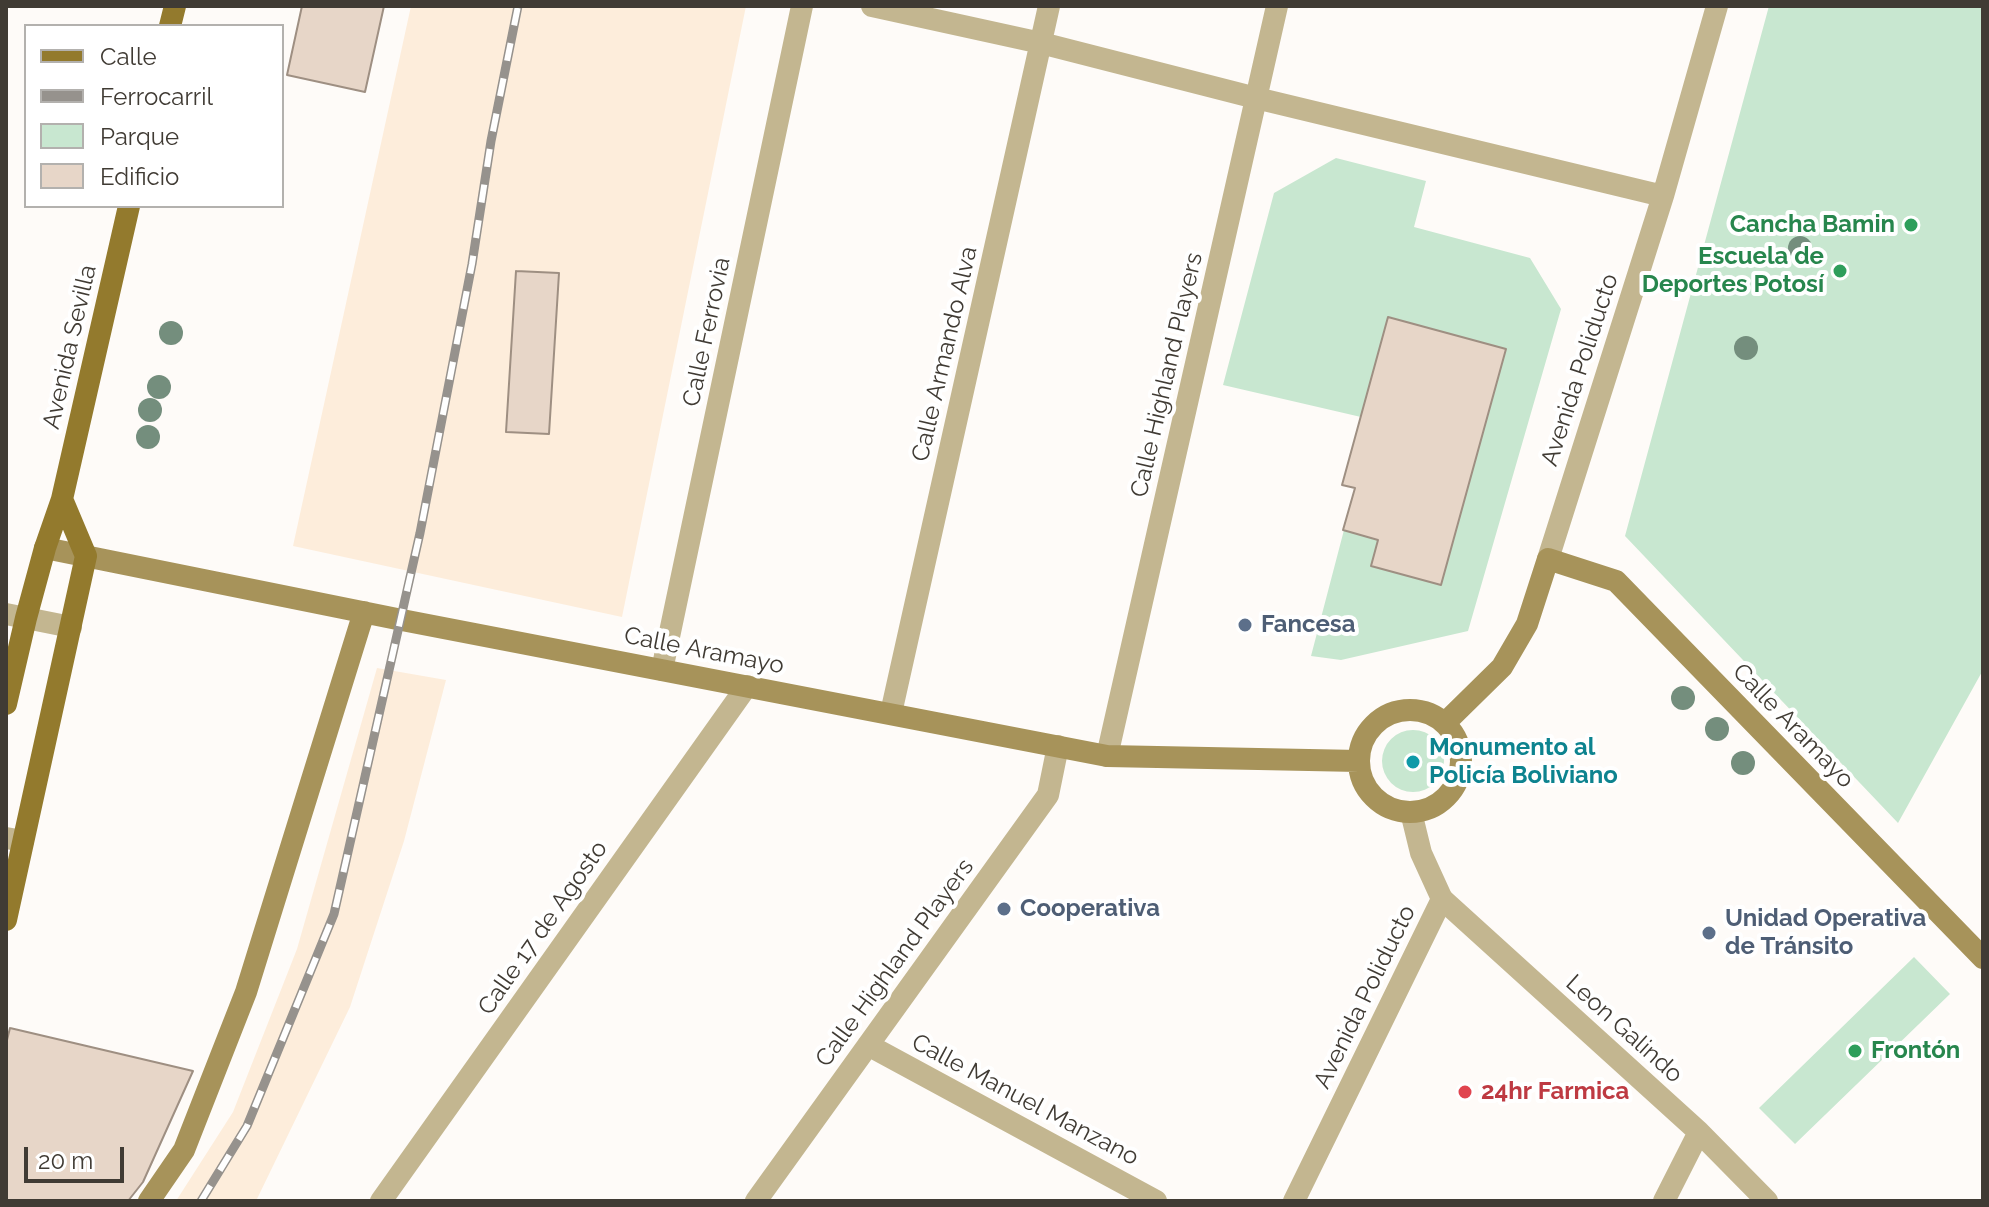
<!DOCTYPE html>
<html>
<head>
<meta charset="utf-8">
<style>
	body { margin:0 }
	#map { position:relative; width:1989px; height:1207px; overflow:hidden; background:#fefbf8; font-family:Raleway,sans-serif }
	canvas { display:block }
	.frame { position:absolute; inset:0; border:8px solid #403b34; pointer-events:none }
	.legend { position:absolute; left:24px; top:24px; width:260px; height:184px; box-sizing:border-box; background:#fff; border:2px solid #b3b1ae; margin:0; padding:10px 14px; list-style:none; font-size:24px; color:#403b34 }
	.legend li { display:flex; align-items:center; gap:16px; height:40px }
	.legend b { width:40px; border:2px solid #b3b1ae }
	.scale { position:absolute; left:24px; top:1147px; width:100px; height:36px; box-sizing:border-box; border:4px solid #403b34; border-top:0; padding-left:10px; font-size:24px; line-height:28px; white-space:nowrap; color:#403b34; -webkit-text-stroke:6px #fff; paint-order:stroke }
</style>
</head>
<body>
<div id="map">
<canvas width="1989" height="1207"></canvas>
<div class="frame"></div>
<ul class="legend">
<li><b style="height:10px;background:#937a2d"></b>Calle</li>
<li><b style="height:10px;background:#96928d"></b>Ferrocarril</li>
<li><b style="height:22px;background:#c8e7d0"></b>Parque</li>
<li><b style="height:22px;background:#e7d6c8"></b>Edificio</li>
</ul>
<div class="scale">20 m</div>
</div>
<script>
const ctx = document.querySelector('canvas').getContext('2d');
ctx.lineJoin = 'round';
function fillPath(path, color) { ctx.fillStyle = color; ctx.fill(path, 'evenodd'); }
const toPath = rows => new Path2D(rows.map(r => 'M' + r).join(''));
function stroke(path, color, width, dash) { ctx.strokeStyle = color; ctx.lineWidth = width; ctx.lineCap = dash ? 'butt' : 'round'; ctx.setLineDash(dash || []); ctx.stroke(path); }
function drawText(font, color, halo, rows, align = 'center') {
  ctx.font = font + ' Raleway,sans-serif'; ctx.lineWidth = 8; ctx.setLineDash([]); ctx.textBaseline = 'middle'; ctx.strokeStyle = halo; ctx.fillStyle = color; for (const [text, x, y, turn = 0] of rows) {
    ctx.save(); ctx.translate(x, y); ctx.rotate((+turn || 0) * Math.PI / 180); ctx.textAlign = isNaN(turn) ? turn : align; if (halo) ctx.strokeText(text, 0, 0); ctx.fillText(text, 0, 0); ctx.restore();
  }
}
fillPath(toPath([
	[411,6,746,6,622,617,293,546],
	[377,668,446,680,404,841,350,1007,256,1201,176,1201,233,1112,297,949]
]), '#fdeddb');
fillPath(toPath([
	[1769,6,1983,6,1983,670,1898,823,1625,536],
	[1336,158,1426,181,1414,227,1530,258,1561,309,1468,631,1341,660,1311,656,1355,488,1361,417,1223,385,1274,193],
	'1382 761a31 31 0 1 1 62 0a31 31 0 1 1-62 0Z',
	[1914,957,1950,994,1795,1144,1759,1108]
]), '#c8e7d0');
const building = toPath([
	[302,6,384,6,365,92,287,75,302,6],
	[516,271,559,273,549,434,506,432,516,271],
	[1388,317,1506,349,1441,585,1371,566,1378,540,1343,530,1355,488,1342,485,1388,317],
	[10,1028,193,1071,143,1182,128,1201,6,1201,6,1044,10,1028]
]);
fillPath(building, '#e7d6c8');
stroke(building, '#9e8f82', 2);
stroke(toPath([
	[872,6,1041,43,1256,98,1663,196],
	[1548,559,1663,196,1717,6],
	[6,614,71,627],
	[891,713,1049,6],
	[1107,756,1277,6],
	[6,838,23,841],
	[1442,899,1699,1132,1767,1201],
	[868,1045,1156,1201],
	[381,1201,747,686],
	[756,1201,1048,795,1058,746],
	[1664,1201,1699,1132]
]), '#c3b690', 22);
stroke(toPath([
	[662,670,802,6],
	[1294,1201,1442,899,1421,853,1411,812]
]), '#c3b690', 22);
stroke(toPath([
	[45,548,402,620,1107,756,1359,761],
	'1359 761a51 51 0 1 1 102 0a51 51 0 1 1-102 0Z',
	[1445,723,1502,667,1527,624,1548,559,1616,581,1983,958],
	[149,1201,184,1150,246,992,364,612]
]), '#a7935a', 22);
stroke(toPath([
	[170,26,175,6],
	[6,704,26,618,45,548,62,499,129,206],
	[6,920,86,556,62,499]
]), '#937a2d', 22);
const rail = toPath([
	[201,1201,247,1126,334,914,420,533,472,264,491,141,518,6]
]);
stroke(rail, '#96928d', 9);
stroke(rail, '#fff', 6, [18]);
ctx.fillStyle = '#748e7d';
for (const [x, y] of [
	[1800,248],
	[171,333],
	[1746,348],
	[159,387],
	[150,410],
	[148,437],
	[1683,698],
	[1717,729],
	[1743,763]
]) { ctx.beginPath(); ctx.arc(x, y, 12, 0, 2 * Math.PI); ctx.fill(); }
for (const [x, y, r, color] of [
	[1911,225,8,"#2e9e5b"],
	[1840,271,8,"#2e9e5b"],
	[1245,625,8,"#5c6f8a"],
	[1413,762,8,"#0f9aa8"],
	[1004,909,8,"#5c6f8a"],
	[1709,933,8,"#5c6f8a"],
	[1855,1051,8,"#2e9e5b"],
	[1465,1092,8,"#e0444e"]
]) { const dot = new Path2D(); dot.arc(x, y, r, 0, 2 * Math.PI); ctx.fillStyle = color; ctx.fill(dot); stroke(dot, '#fff', 3); }
drawText('bold 24px', '#27864d', '#fff', [
	["Cancha Bamin",1895,225],
	["Escuela de",1824,257],
	["Deportes Potosí",1824,285],
	["Frontón",1871,1051,"left"]
], 'right');
drawText('24px', '#403b34', '#fff', [
	["Calle Ferrovia",707,332,-78],
	["Avenida Sevilla",70,347,-77],
	["Calle Armando Alva",945,354,-77],
	["Avenida Poliducto",1580,370,-72],
	["Calle Highland Players",1167,375,-77],
	["Calle Aramayo",704,651,11],
	["Calle Aramayo",1793,726,46],
	["Calle 17 de Agosto",543,928,-55],
	["Calle Highland Players",895,963,-54],
	["Avenida Poliducto",1365,997,-64],
	["Leon Galindo",1624,1029,42],
	["Calle Manuel Manzano",1025,1100,28]
]);
drawText('bold 24px', '#4e5e75', '#fff', [
	["Fancesa",1261,625],
	["Cooperativa",1020,909],
	["Unidad Operativa",1725,919],
	["de Tránsito",1725,947]
], 'left');
drawText('bold 24px', '#0d838f', '#fff', [
	["Monumento al",1429,748],
	["Policía Boliviano",1429,776]
], 'left');
drawText('bold 24px', '#be3a42', '#fff', [
	["24hr Farmica",1481,1092]
], 'left');
</script>
</body>
</html>
